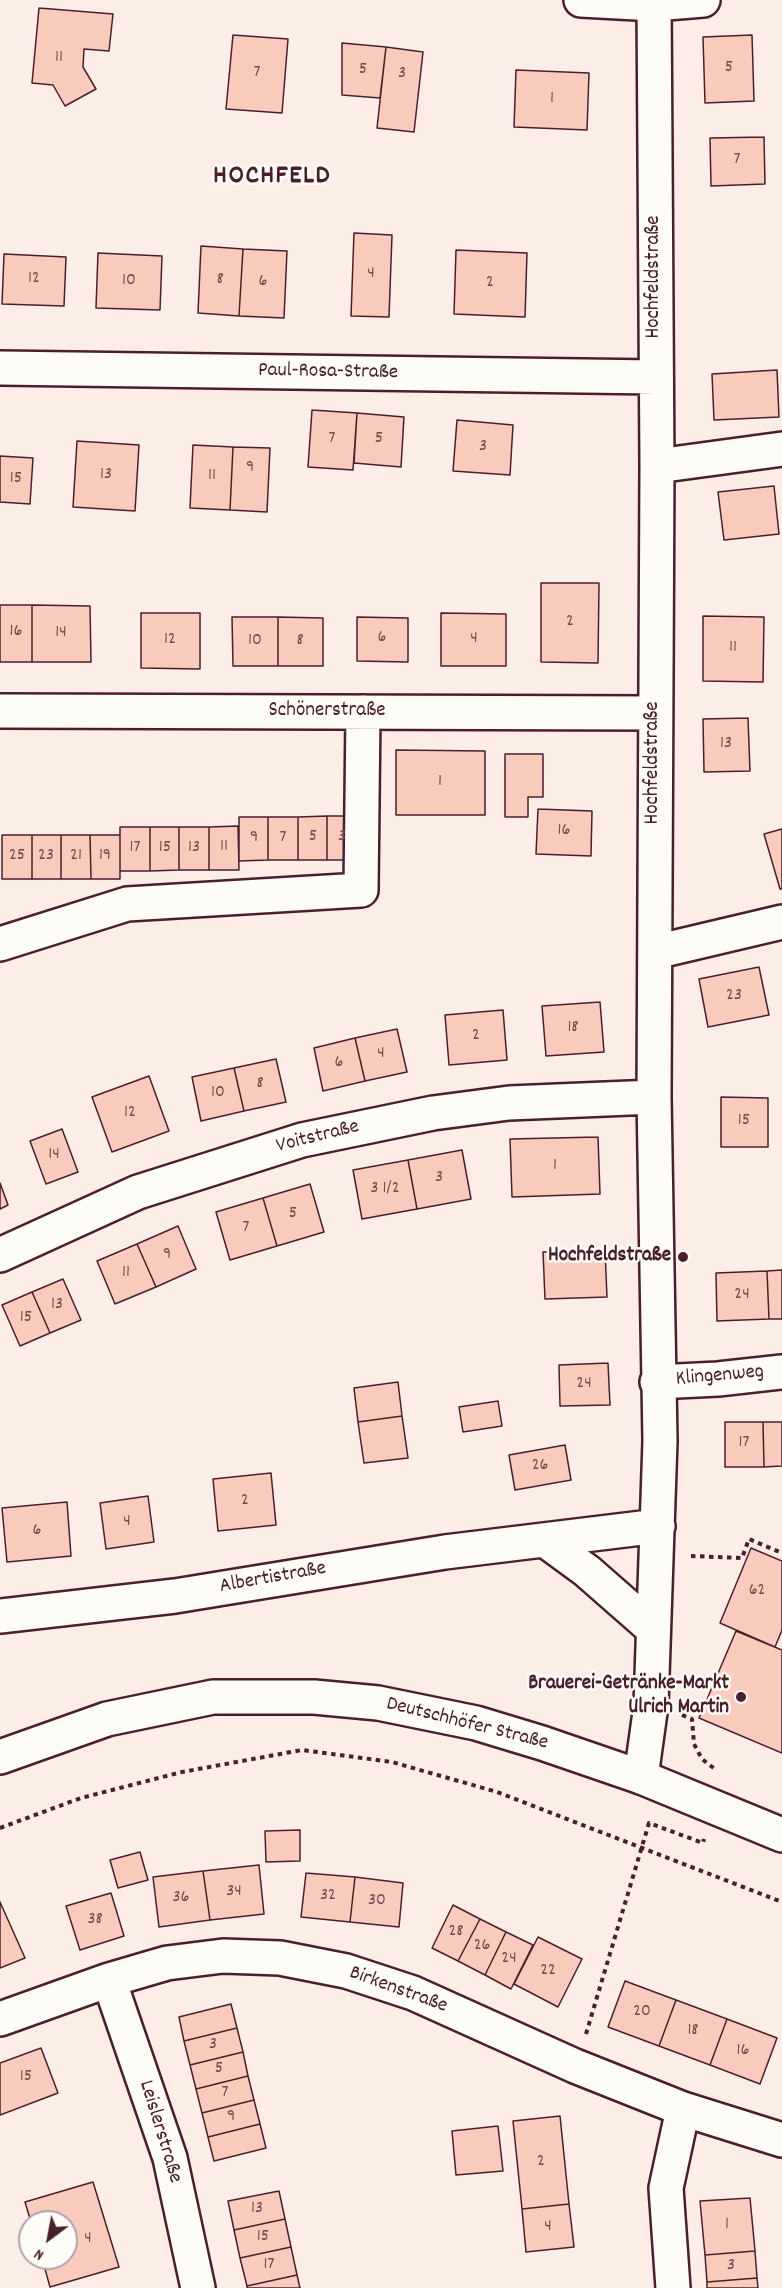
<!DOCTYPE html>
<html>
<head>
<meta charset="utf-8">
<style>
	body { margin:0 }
	#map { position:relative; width:782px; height:2288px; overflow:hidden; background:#fcede6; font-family:Dekko,sans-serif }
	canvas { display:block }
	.north { position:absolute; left:18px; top:2210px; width:60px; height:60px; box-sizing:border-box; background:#fdfcf7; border:2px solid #b5a4a5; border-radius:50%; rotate:212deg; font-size:16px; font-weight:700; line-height:24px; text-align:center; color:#4a1f2b }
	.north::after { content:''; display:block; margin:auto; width:21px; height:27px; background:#4a1f2b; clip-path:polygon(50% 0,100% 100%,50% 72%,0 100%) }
</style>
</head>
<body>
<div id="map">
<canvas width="782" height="2288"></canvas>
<div class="north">N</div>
</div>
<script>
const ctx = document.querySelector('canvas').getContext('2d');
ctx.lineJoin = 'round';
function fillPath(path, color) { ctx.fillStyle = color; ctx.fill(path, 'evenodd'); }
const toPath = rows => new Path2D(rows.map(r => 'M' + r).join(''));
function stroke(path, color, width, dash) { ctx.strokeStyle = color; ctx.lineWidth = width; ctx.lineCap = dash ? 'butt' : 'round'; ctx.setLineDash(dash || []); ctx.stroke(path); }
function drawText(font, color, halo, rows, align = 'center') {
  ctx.font = font + ' Dekko,sans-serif'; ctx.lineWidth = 5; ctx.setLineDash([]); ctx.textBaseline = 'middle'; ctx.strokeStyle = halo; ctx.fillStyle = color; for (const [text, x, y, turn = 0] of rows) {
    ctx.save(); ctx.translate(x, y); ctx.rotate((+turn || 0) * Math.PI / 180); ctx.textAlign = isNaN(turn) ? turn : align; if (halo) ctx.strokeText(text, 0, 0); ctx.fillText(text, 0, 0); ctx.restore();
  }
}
const building = toPath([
	[39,8,113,14,109,51,84,49,83,67,96,89,65,106,53,85,32,83,39,8],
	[233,35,288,39,282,113,226,109,233,35],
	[752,35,754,101,705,103,703,37,752,35],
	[342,43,386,47,380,98,342,95,342,43],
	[386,47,423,52,414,132,377,128,386,47],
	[516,70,589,73,587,130,514,127,516,70],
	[764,137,765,184,711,186,710,138,764,137],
	[354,233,392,235,389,317,351,316,354,233],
	[201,246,243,249,239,316,198,313,201,246],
	[243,249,287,251,284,318,239,316,243,249],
	[456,250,527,253,525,317,454,314,456,250],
	[98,253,162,256,160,310,96,308,98,253],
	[4,254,66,257,64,306,2,304,4,254],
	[777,370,779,417,714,420,712,374,777,370],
	[312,410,357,413,353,470,308,467,312,410],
	[357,413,404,417,401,467,354,463,357,413],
	[457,420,513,425,510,475,453,471,457,420],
	[77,441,139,445,135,511,73,507,77,441],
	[193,445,233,447,230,510,190,508,193,445],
	[233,447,270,448,267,512,230,510,233,447],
	[0,456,33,458,30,504,0,502,0,456],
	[774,486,779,534,724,540,718,492,774,486],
	[541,583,599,583,598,663,541,662,541,583],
	[0,605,32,605,32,662,0,662,0,605],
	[32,605,90,606,91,662,32,662,32,605],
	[141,613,200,613,200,669,141,668,141,613],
	[441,613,506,614,506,666,441,666,441,613],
	[703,616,764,617,763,682,703,681,703,616],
	[232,617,278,617,278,666,233,666,232,617],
	[278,617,323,618,323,666,278,666,278,617],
	[357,617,408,618,408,662,357,661,357,617],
	[748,718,750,771,704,772,703,719,748,718],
	[396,750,485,751,485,815,396,815,396,750],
	[505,754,543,754,543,797,528,797,528,817,505,817,505,754],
	[538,809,592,811,591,856,536,854,538,809],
	[327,816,357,816,357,860,327,860,327,816],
	[327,816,327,860,298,860,298,817,327,816],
	[239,817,268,817,268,860,239,861,239,817],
	[268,817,298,817,298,860,268,860,268,817],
	[238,826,239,870,209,870,209,827,238,826],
	[120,827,150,827,150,871,120,871,120,827],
	[150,827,179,827,179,870,150,871,150,827],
	[179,827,209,827,209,870,179,870,179,827],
	[782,829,782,889,780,889,764,834,782,829],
	[2,835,32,835,32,879,2,879,2,835],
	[32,835,61,835,61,879,32,879,32,835],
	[61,835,90,835,91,879,61,879,61,835],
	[90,835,120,835,120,879,91,879,90,835],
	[759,967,769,1015,708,1027,699,979,759,967],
	[600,1002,604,1052,546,1056,542,1006,600,1002],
	[503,1010,507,1060,449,1065,445,1015,503,1010],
	[397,1029,407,1072,365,1081,355,1038,397,1029],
	[355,1038,365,1081,323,1091,314,1048,355,1038],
	[276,1059,286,1102,244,1111,234,1068,276,1059],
	[234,1068,244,1111,201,1121,192,1077,234,1068],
	[149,1076,169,1131,112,1152,92,1097,149,1076],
	[721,1097,768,1098,768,1147,721,1147,721,1097],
	[62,1129,78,1172,46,1184,30,1141,62,1129],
	[598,1137,600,1194,512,1197,510,1139,598,1137],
	[462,1150,471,1199,417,1209,408,1160,462,1150],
	[408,1160,417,1209,362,1219,353,1170,408,1160],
	[0,1183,8,1205,0,1209,0,1183],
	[310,1184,324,1232,277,1246,263,1198,310,1184],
	[263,1198,277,1246,230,1260,216,1212,263,1198],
	[178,1226,196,1269,156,1287,137,1244,178,1226],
	[137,1244,156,1287,115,1304,97,1261,137,1244],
	[605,1250,607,1297,545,1299,543,1252,605,1250],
	[782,1270,782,1319,769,1319,767,1271,782,1270],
	[767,1271,769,1319,717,1321,716,1273,767,1271],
	[63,1279,81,1320,50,1333,32,1292,63,1279],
	[32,1292,50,1333,20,1346,2,1305,32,1292],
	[608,1363,610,1405,560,1406,559,1365,608,1363],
	[398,1382,402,1416,358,1422,354,1388,398,1382],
	[498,1401,502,1426,463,1432,459,1407,498,1401],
	[402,1416,408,1458,364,1463,358,1422,402,1416],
	[725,1422,763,1422,764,1467,725,1467,725,1422],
	[763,1422,782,1422,782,1466,764,1467,763,1422],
	[565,1445,571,1480,515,1490,509,1455,565,1445],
	[271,1473,276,1525,218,1531,213,1479,271,1473],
	[148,1496,154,1542,106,1549,100,1503,148,1496],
	[67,1502,71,1556,7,1562,2,1508,67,1502],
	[751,1548,782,1561,782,1630,775,1647,720,1623,751,1548],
	[736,1631,782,1650,782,1753,699,1718,736,1631],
	[300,1830,300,1861,266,1862,265,1831,300,1830],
	[140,1852,148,1880,118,1888,110,1860,140,1852],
	[259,1865,264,1914,210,1920,203,1871,259,1865],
	[203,1871,210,1920,159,1927,153,1877,203,1871],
	[306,1873,355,1877,350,1922,301,1917,306,1873],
	[355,1877,403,1883,399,1927,350,1922,355,1877],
	[111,1893,124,1936,80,1950,66,1906,111,1893],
	[0,1902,25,1958,0,1968,0,1902],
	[453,1905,480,1919,458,1961,432,1948,453,1905],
	[480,1919,506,1932,485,1975,458,1961,480,1919],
	[506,1932,533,1945,511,1989,485,1975,506,1932],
	[538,1937,582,1959,558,2007,514,1984,538,1937],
	[625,1981,676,2000,659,2046,608,2027,625,1981],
	[676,2000,727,2019,710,2065,659,2046,676,2000],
	[231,2004,237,2028,184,2041,179,2017,231,2004],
	[727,2019,777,2038,760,2084,710,2065,727,2019],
	[237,2028,243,2052,190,2065,184,2041,237,2028],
	[41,2048,58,2093,0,2115,0,2063,41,2048],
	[243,2052,248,2076,196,2089,190,2065,243,2052],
	[248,2076,254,2100,202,2113,196,2089,248,2076],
	[254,2100,260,2124,208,2137,202,2113,254,2100],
	[560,2116,569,2204,522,2209,513,2121,560,2116],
	[260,2124,266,2148,214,2161,208,2137,260,2124],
	[498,2126,503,2171,456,2175,452,2131,498,2126],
	[93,2182,119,2267,50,2287,42,2258,66,2258,66,2222,31,2222,25,2202,93,2182],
	[279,2191,285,2219,234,2230,228,2201,279,2191],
	[750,2198,755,2251,705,2255,700,2201,750,2198],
	[569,2204,574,2247,526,2252,522,2209,569,2204],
	[285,2219,291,2247,240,2258,234,2230,285,2219],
	[291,2247,297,2275,247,2286,240,2258,291,2247],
	[755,2251,757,2278,707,2282,705,2255,755,2251],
	[297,2275,300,2288,247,2288,247,2286,297,2275],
	[757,2278,758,2288,707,2288,707,2282,757,2278]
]);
fillPath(building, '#f9cbbd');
stroke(building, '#4a1f2b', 1.5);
const minor = toPath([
	[581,0,655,4,703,0],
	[0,368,656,377],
	[657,466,782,449],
	[0,711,654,713],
	[0,944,127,904,361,890,363,712],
	[655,952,782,922],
	[0,1255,138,1192,302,1140,433,1113,509,1103,654,1097],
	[657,1382,718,1379,782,1372],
	[546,1541,587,1571,652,1628],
	[0,1616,175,1596,445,1552,658,1526],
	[641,1777,651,1705,660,1441,654,1097,657,466,654,0],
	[109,1980,170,2158,198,2288],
	[0,2019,109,1980,167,1963,223,1956,280,1958,346,1971,413,1993,575,2066,683,2109,782,2140],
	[673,2288,666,2188,683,2109]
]);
const major = toPath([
	[0,1757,107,1719,213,1697,314,1697,378,1703,476,1723,542,1743,641,1777,782,1835]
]);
stroke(minor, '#4a1f2b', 38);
stroke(major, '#4a1f2b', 38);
stroke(toPath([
	[691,1556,742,1558,749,1539,782,1553],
	[682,1715,692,1719,694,1744,702,1759,716,1770],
	[0,1828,81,1798,182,1772,302,1750,392,1762,497,1792,782,1902],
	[586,2034,649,1823,703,1843,704,1839]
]), '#4a1f2b', 4, [4.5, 4.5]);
stroke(minor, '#fdfcf7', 33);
stroke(major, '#fdfcf7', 33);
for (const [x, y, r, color] of [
	[683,1257,6,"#4a1f2b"],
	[741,1697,6,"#4a1f2b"]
]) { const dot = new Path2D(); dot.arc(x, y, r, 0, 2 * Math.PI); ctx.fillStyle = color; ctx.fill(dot); stroke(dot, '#fdfcf7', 2); }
drawText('18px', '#764a50', null, [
	["11",59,59],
	["5",729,69],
	["5",363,71],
	["7",257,74],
	["3",402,75],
	["1",552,100],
	["7",737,161],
	["4",371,275],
	["12",34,280],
	["8",220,281],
	["10",129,282],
	["6",263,283],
	["2",490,284],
	["7",332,440],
	["5",379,440],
	["3",483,448],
	["9",250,469],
	["13",106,476],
	["11",212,477],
	["15",16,480],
	["2",570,623],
	["16",16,633],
	["14",61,634],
	["6",382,639],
	["4",474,640],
	["12",170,641],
	["10",255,642],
	["8",300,642],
	["11",733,649],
	["13",726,745],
	["1",440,783],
	["16",564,832],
	["5",313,838],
	["3",342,838],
	["9",254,839],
	["7",283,839],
	["11",224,848],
	["17",135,849],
	["15",165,849],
	["13",194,849],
	["25",17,857],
	["23",46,857],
	["21",76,857],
	["19",105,857],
	["23",734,997],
	["18",573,1029],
	["2",476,1037],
	["4",381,1055],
	["6",339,1064],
	["8",260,1085],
	["10",218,1094],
	["12",130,1114],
	["15",744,1122],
	["14",54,1156],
	["1",555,1167],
	["3",439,1179],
	["3 1/2",385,1190],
	["5",293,1215],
	["7",246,1229],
	["9",167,1256],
	["11",126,1274],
	["24",742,1296],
	["13",57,1306],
	["15",26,1319],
	["24",584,1385],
	["17",744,1444],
	["26",540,1467],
	["2",245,1502],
	["4",127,1523],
	["6",37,1532],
	["62",757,1592],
	["34",234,1893],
	["32",328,1897],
	["36",181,1899],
	["30",377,1902],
	["38",95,1921],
	["28",456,1933],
	["26",482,1947],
	["24",509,1960],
	["22",548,1972],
	["20",642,2013],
	["18",693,2032],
	["3",213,2046],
	["16",743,2052],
	["5",219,2070],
	["15",26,2078],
	["7",225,2094],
	["9",231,2118],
	["2",541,2163],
	["13",257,2210],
	["1",727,2226],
	["4",548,2228],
	["15",263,2238],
	["4",88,2240],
	["17",269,2266],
	["3",731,2267]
]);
drawText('21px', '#4a1f2b', '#fdfcf7', [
	["Hochfeldstraße",655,277,-90],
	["Paul-Rosa-Straße",328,373,1],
	["Schönerstraße",327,712],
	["Hochfeldstraße",654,763,-90],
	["Voitstraße",318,1138,-14],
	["Klingenweg",720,1377,-5],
	["Albertistraße",273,1579,-10],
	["Deutschhöfer Straße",467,1725,14],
	["Birkenstraße",398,1991,20],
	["Leislerstraße",159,2132,73]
]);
drawText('bold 21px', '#4a1f2b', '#fdfcf7', [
	["Hochfeldstraße",671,1257],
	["Brauerei-Getränke-Markt",729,1685],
	["Ulrich Martin",729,1709]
], 'right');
ctx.letterSpacing = '1.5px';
drawText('bold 27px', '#4a1f2b', '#fdfcf7', [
	["HOCHFELD",272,178]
]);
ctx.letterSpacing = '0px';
</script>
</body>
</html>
